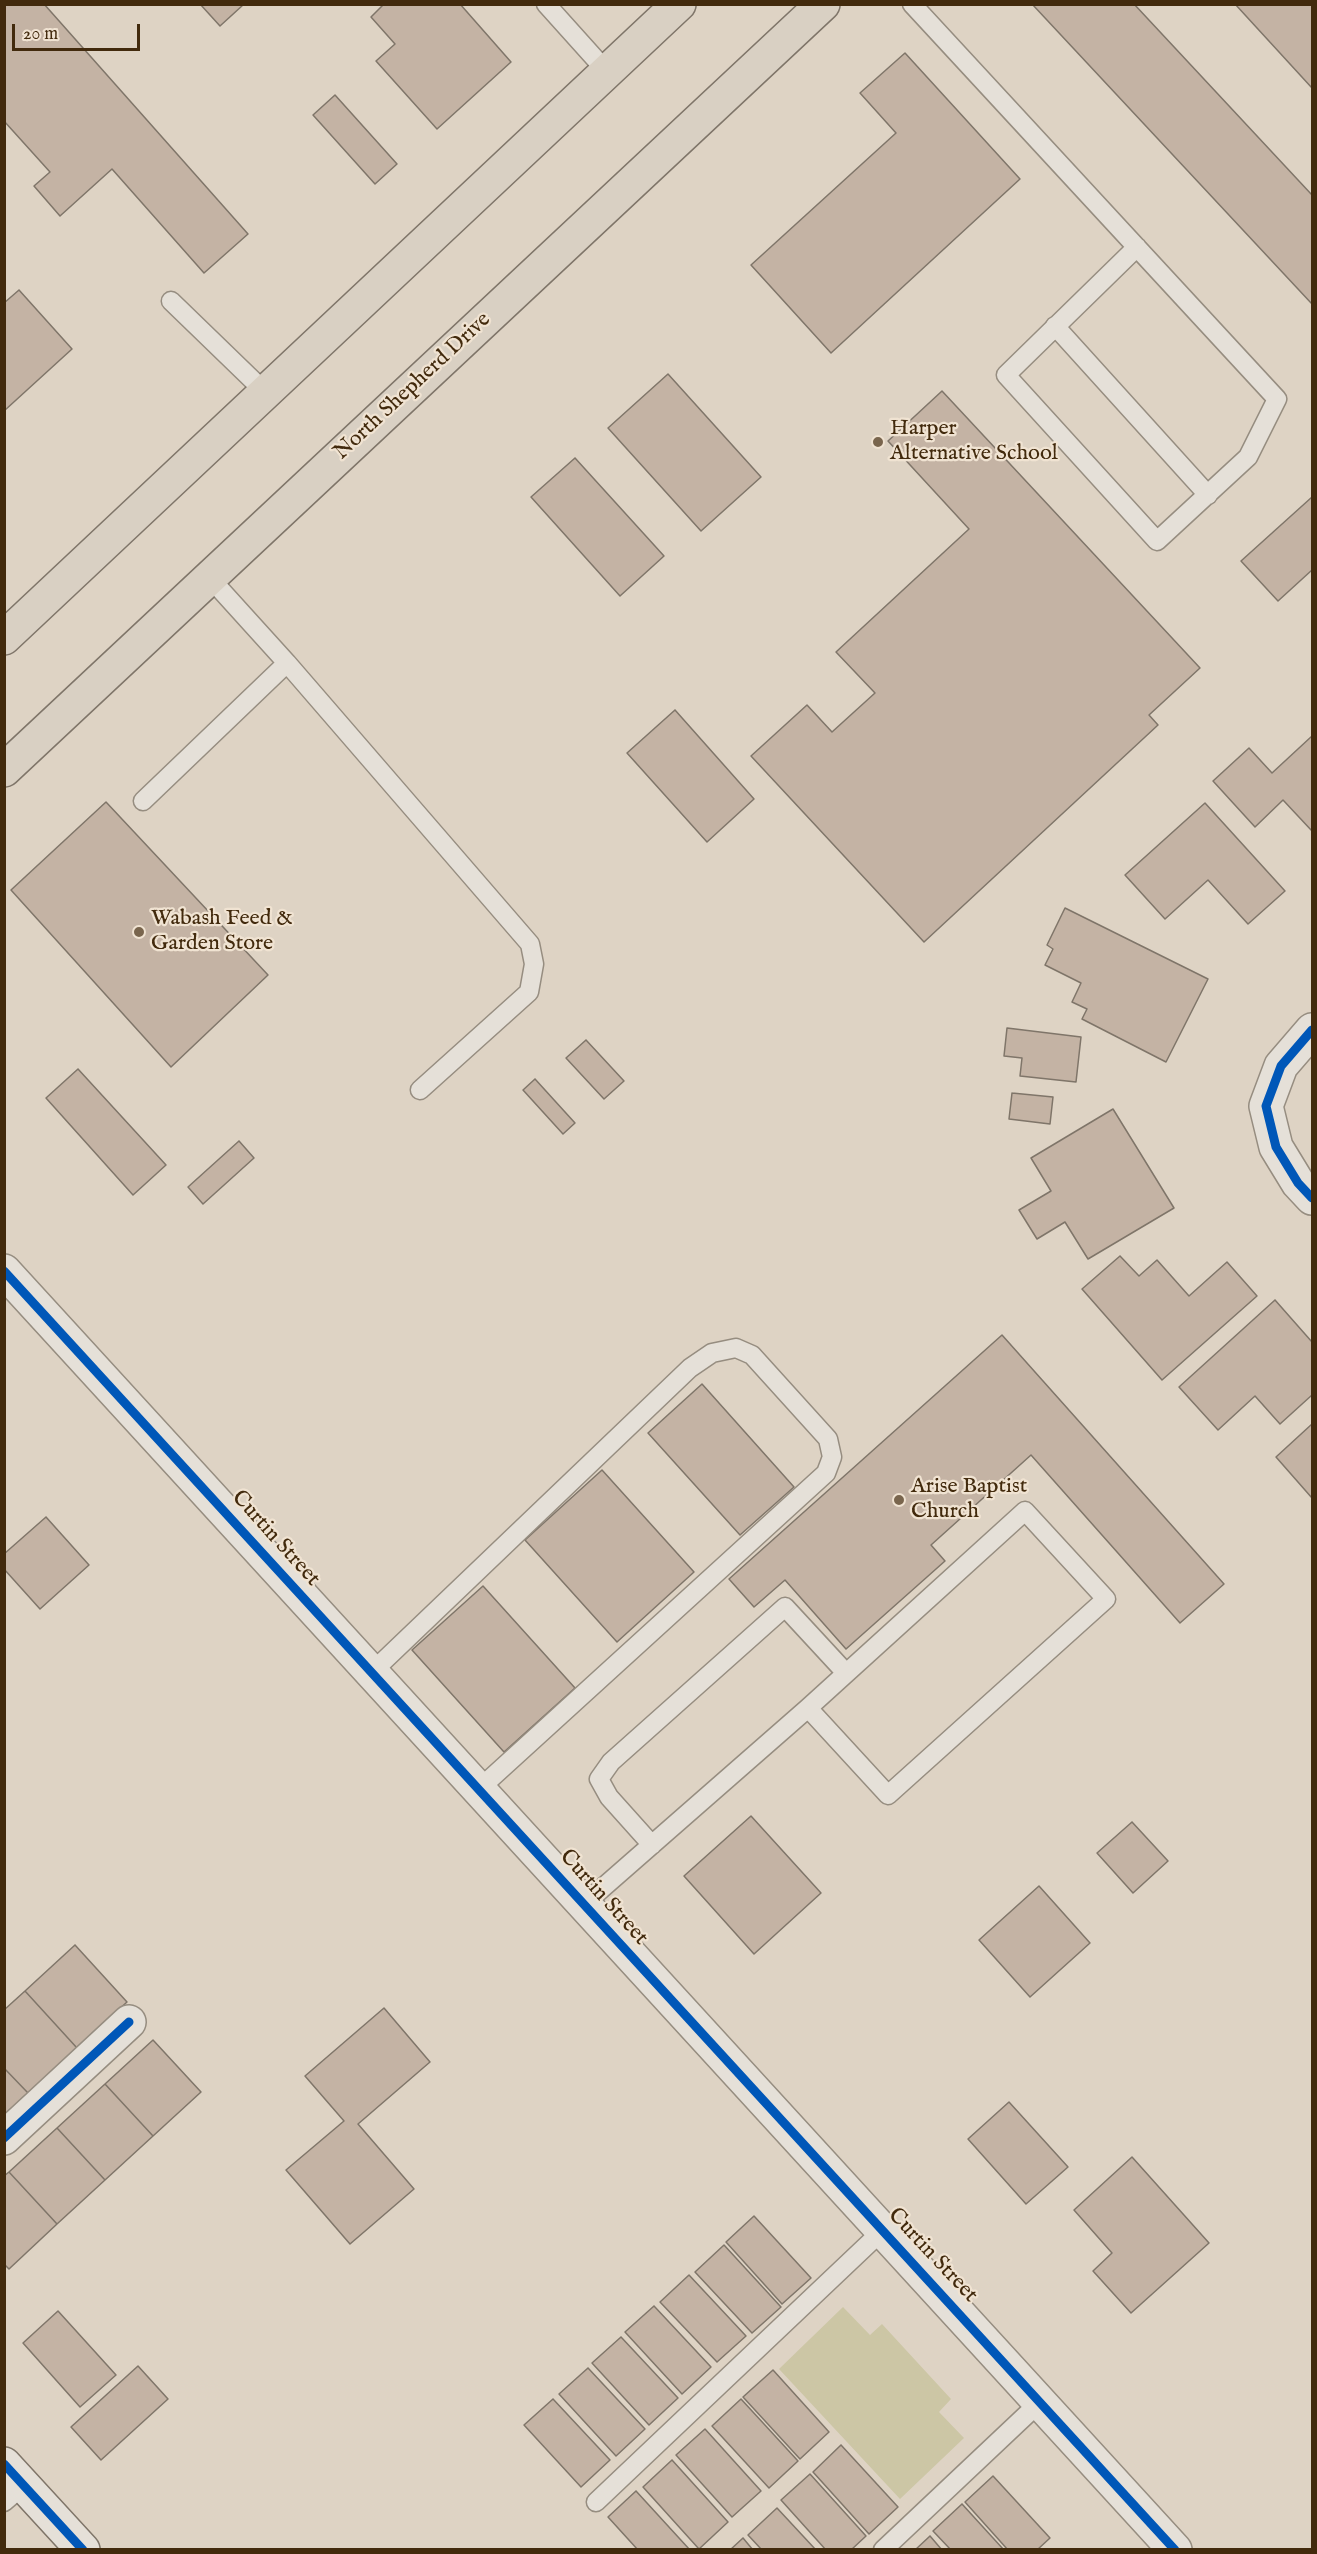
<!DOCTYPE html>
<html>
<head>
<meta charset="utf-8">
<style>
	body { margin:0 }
	#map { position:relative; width:1317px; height:2554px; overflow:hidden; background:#ded3c4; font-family:"IM FELL English",serif }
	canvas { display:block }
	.frame { position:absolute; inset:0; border:6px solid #422a0d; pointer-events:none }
	.scale { position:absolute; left:12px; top:24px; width:128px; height:27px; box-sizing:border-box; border:3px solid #422a0d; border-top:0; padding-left:8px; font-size:18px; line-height:21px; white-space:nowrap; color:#422a0d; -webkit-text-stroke:4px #f0e3d2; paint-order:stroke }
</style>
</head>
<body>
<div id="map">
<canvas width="1317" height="2554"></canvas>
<div class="frame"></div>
<div class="scale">20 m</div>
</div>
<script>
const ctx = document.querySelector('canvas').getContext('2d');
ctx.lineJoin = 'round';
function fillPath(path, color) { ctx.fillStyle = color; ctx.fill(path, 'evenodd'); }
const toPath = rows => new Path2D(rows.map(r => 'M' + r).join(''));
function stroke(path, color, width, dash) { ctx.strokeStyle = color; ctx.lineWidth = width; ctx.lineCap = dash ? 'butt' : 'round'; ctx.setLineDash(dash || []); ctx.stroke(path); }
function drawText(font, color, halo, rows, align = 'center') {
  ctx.font = font + ' "IM FELL English",serif'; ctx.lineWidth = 4.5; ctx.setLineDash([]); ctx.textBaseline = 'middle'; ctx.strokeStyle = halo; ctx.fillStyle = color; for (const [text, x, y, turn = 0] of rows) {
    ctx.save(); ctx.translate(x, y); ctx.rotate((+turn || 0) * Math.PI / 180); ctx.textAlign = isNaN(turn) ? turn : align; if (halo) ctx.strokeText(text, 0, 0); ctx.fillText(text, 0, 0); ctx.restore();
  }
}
fillPath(toPath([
	[843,2307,870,2335,882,2324,951,2399,939,2412,964,2438,900,2499,779,2369]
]), '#ccc6a5');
const building = toPath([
	[4,4,44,4,248,234,204,273,112,169,60,216,34,186,50,172,4,121,4,4],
	[200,4,243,4,243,5,220,26,200,4],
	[384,4,460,4,511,62,437,129,376,61,395,44,371,17,384,4],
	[1032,4,1134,4,1312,195,1312,304,1032,4],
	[1235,4,1312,4,1312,88,1235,4],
	[905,53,1020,179,831,353,751,265,896,133,860,93,905,53],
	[335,95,397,164,375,184,313,115,335,95],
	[19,290,72,349,4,411,4,303,19,290],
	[668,374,761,477,701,531,608,428,668,374],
	[942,391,1200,668,1149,715,1158,725,924,942,751,756,807,705,832,732,875,693,836,652,969,529,888,441,942,391],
	[575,458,664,556,620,596,531,497,575,458],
	[1312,497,1312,570,1278,601,1241,561,1312,497],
	[675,710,754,799,707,842,627,753,675,710],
	[1312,736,1312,831,1283,800,1255,827,1213,781,1249,748,1272,773,1312,736],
	[106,802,268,975,171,1067,11,890,106,802],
	[1205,803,1285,891,1248,924,1208,880,1165,919,1125,875,1205,803],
	[1065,908,1208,979,1166,1062,1082,1019,1087,1009,1072,1002,1081,983,1045,965,1053,949,1047,945,1065,908],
	[1007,1028,1081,1037,1076,1082,1020,1076,1022,1058,1004,1056,1007,1028],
	[586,1040,624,1081,604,1099,566,1058,586,1040],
	[78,1069,166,1165,133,1195,46,1098,78,1069],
	[535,1079,575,1123,563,1134,523,1090,535,1079],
	[1012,1093,1053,1097,1050,1124,1009,1119,1012,1093],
	[1113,1109,1174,1208,1088,1259,1065,1222,1037,1239,1019,1210,1051,1191,1031,1158,1113,1109],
	[239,1141,254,1158,203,1204,188,1187,239,1141],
	[1120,1256,1139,1276,1157,1260,1189,1296,1227,1262,1257,1296,1162,1380,1082,1289,1120,1256],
	[1275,1300,1312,1342,1312,1395,1280,1424,1255,1396,1218,1430,1179,1387,1275,1300],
	[1002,1335,1224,1584,1180,1623,1031,1455,931,1545,945,1561,846,1649,785,1580,754,1607,729,1579,1002,1335],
	[702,1384,794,1487,740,1535,648,1433,702,1384],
	[1312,1424,1312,1498,1276,1457,1312,1424],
	[602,1470,694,1572,617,1642,525,1540,602,1470],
	[46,1517,89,1565,40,1609,4,1569,4,1554,46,1517],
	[483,1586,575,1688,504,1752,412,1650,483,1586],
	[751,1816,821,1893,754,1954,684,1876,751,1816],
	[1132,1822,1168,1861,1133,1893,1097,1853,1132,1822],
	[1039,1886,1090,1943,1030,1997,979,1940,1039,1886],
	[75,1945,127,2002,77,2048,25,1991,75,1945],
	[25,1991,77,2048,28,2093,4,2068,4,2010,25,1991],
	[384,2008,430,2062,358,2124,414,2189,350,2244,286,2170,344,2121,305,2076,384,2008],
	[153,2040,201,2092,153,2136,105,2084,153,2040],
	[4,2068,28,2093,4,2115,4,2068],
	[105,2084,153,2136,105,2180,57,2128,105,2084],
	[1009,2102,1068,2167,1026,2204,968,2139,1009,2102],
	[57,2128,105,2180,57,2224,9,2172,57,2128],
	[1132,2157,1209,2243,1131,2313,1093,2271,1112,2253,1074,2210,1132,2157],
	[9,2172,57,2224,9,2269,4,2264,4,2176,9,2172],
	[754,2216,811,2278,782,2304,726,2242,754,2216],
	[724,2245,781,2307,752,2333,695,2272,724,2245],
	[689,2275,746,2336,717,2362,660,2302,689,2275],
	[654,2306,711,2367,682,2394,625,2332,654,2306],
	[58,2311,116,2375,80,2407,23,2343,58,2311],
	[621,2337,678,2398,649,2425,592,2363,621,2337],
	[138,2366,168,2399,101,2460,71,2427,138,2366],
	[588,2368,645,2429,616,2456,559,2394,588,2368],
	[773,2370,829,2432,800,2459,743,2397,773,2370],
	[553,2399,610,2460,581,2487,524,2425,553,2399],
	[741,2399,798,2461,769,2488,712,2426,741,2399],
	[705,2429,761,2491,732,2517,676,2455,705,2429],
	[841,2445,898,2507,869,2534,813,2472,841,2445],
	[672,2460,728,2522,699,2549,643,2487,672,2460],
	[810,2474,866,2536,851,2550,826,2550,781,2500,810,2474],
	[993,2476,1050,2538,1037,2550,1008,2550,965,2502,993,2476],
	[636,2491,690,2550,638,2550,608,2517,636,2491],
	[962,2504,1004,2550,951,2550,933,2531,962,2504],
	[777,2508,816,2550,762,2550,748,2535,777,2508],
	[930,2536,942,2550,915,2550,930,2536],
	[743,2538,753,2550,730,2550,743,2538]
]);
fillPath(building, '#c4b3a4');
stroke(building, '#7f7569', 1.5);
const lane = toPath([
	[546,4,608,73],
	[912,4,1277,399,1248,457,1157,541,1006,375,1137,247],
	[171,301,266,393],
	[1055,326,1208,495],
	[287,663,530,944,534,964,529,992,420,1090],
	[143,801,287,663,210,578],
	[371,1673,690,1368,712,1353,736,1348,752,1355,828,1439,832,1457,826,1473,478,1790],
	[652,1845,609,1797,599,1779,611,1762,785,1607,846,1673],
	[583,1905,808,1708,1025,1511,1106,1599,888,1795,808,1708],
	[4,2502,24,2485],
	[596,2502,882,2231],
	[883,2550,1040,2402]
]);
const street = toPath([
	[1312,1030,1281,1066,1266,1106,1276,1147,1298,1183,1312,1198],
	[4,1271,1175,2550],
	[4,2138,129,2022]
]);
const secondary = toPath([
	[4,2464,83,2550]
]);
const primary = toPath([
	[4,638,679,4],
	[4,770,823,4]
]);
stroke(lane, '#968d80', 21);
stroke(street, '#968d80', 36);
stroke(secondary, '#7f7569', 36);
stroke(primary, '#7f7569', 36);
stroke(lane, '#e5e0d8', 18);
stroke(street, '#e5e0d8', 33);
stroke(secondary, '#e5e0d8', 33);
stroke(primary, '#d9d0c3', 33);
stroke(toPath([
	[1312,1030,1281,1066,1266,1106,1276,1147,1298,1183,1312,1198],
	[4,1271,1175,2550],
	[4,2138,129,2022],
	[4,2464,83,2550]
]), '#0057b8', 9);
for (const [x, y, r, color] of [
	[878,442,6,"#79654d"],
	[139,932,6,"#79654d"],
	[899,1500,6,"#79654d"]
]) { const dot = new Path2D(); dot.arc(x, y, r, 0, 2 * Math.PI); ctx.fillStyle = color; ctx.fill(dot); stroke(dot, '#f0e3d2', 2); }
drawText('22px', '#422a0d', '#f0e3d2', [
	["North Shepherd Drive",413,387,-43],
	["Curtin Street",275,1539,48],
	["Curtin Street",603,1898,48],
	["Curtin Street",932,2256,47]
]);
drawText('22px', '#422a0d', '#f0e3d2', [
	["Harper",890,429],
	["Alternative School",890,454],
	["Wabash Feed &",151,919],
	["Garden Store",151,944],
	["Arise Baptist",911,1487],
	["Church",911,1512]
], 'left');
</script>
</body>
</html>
